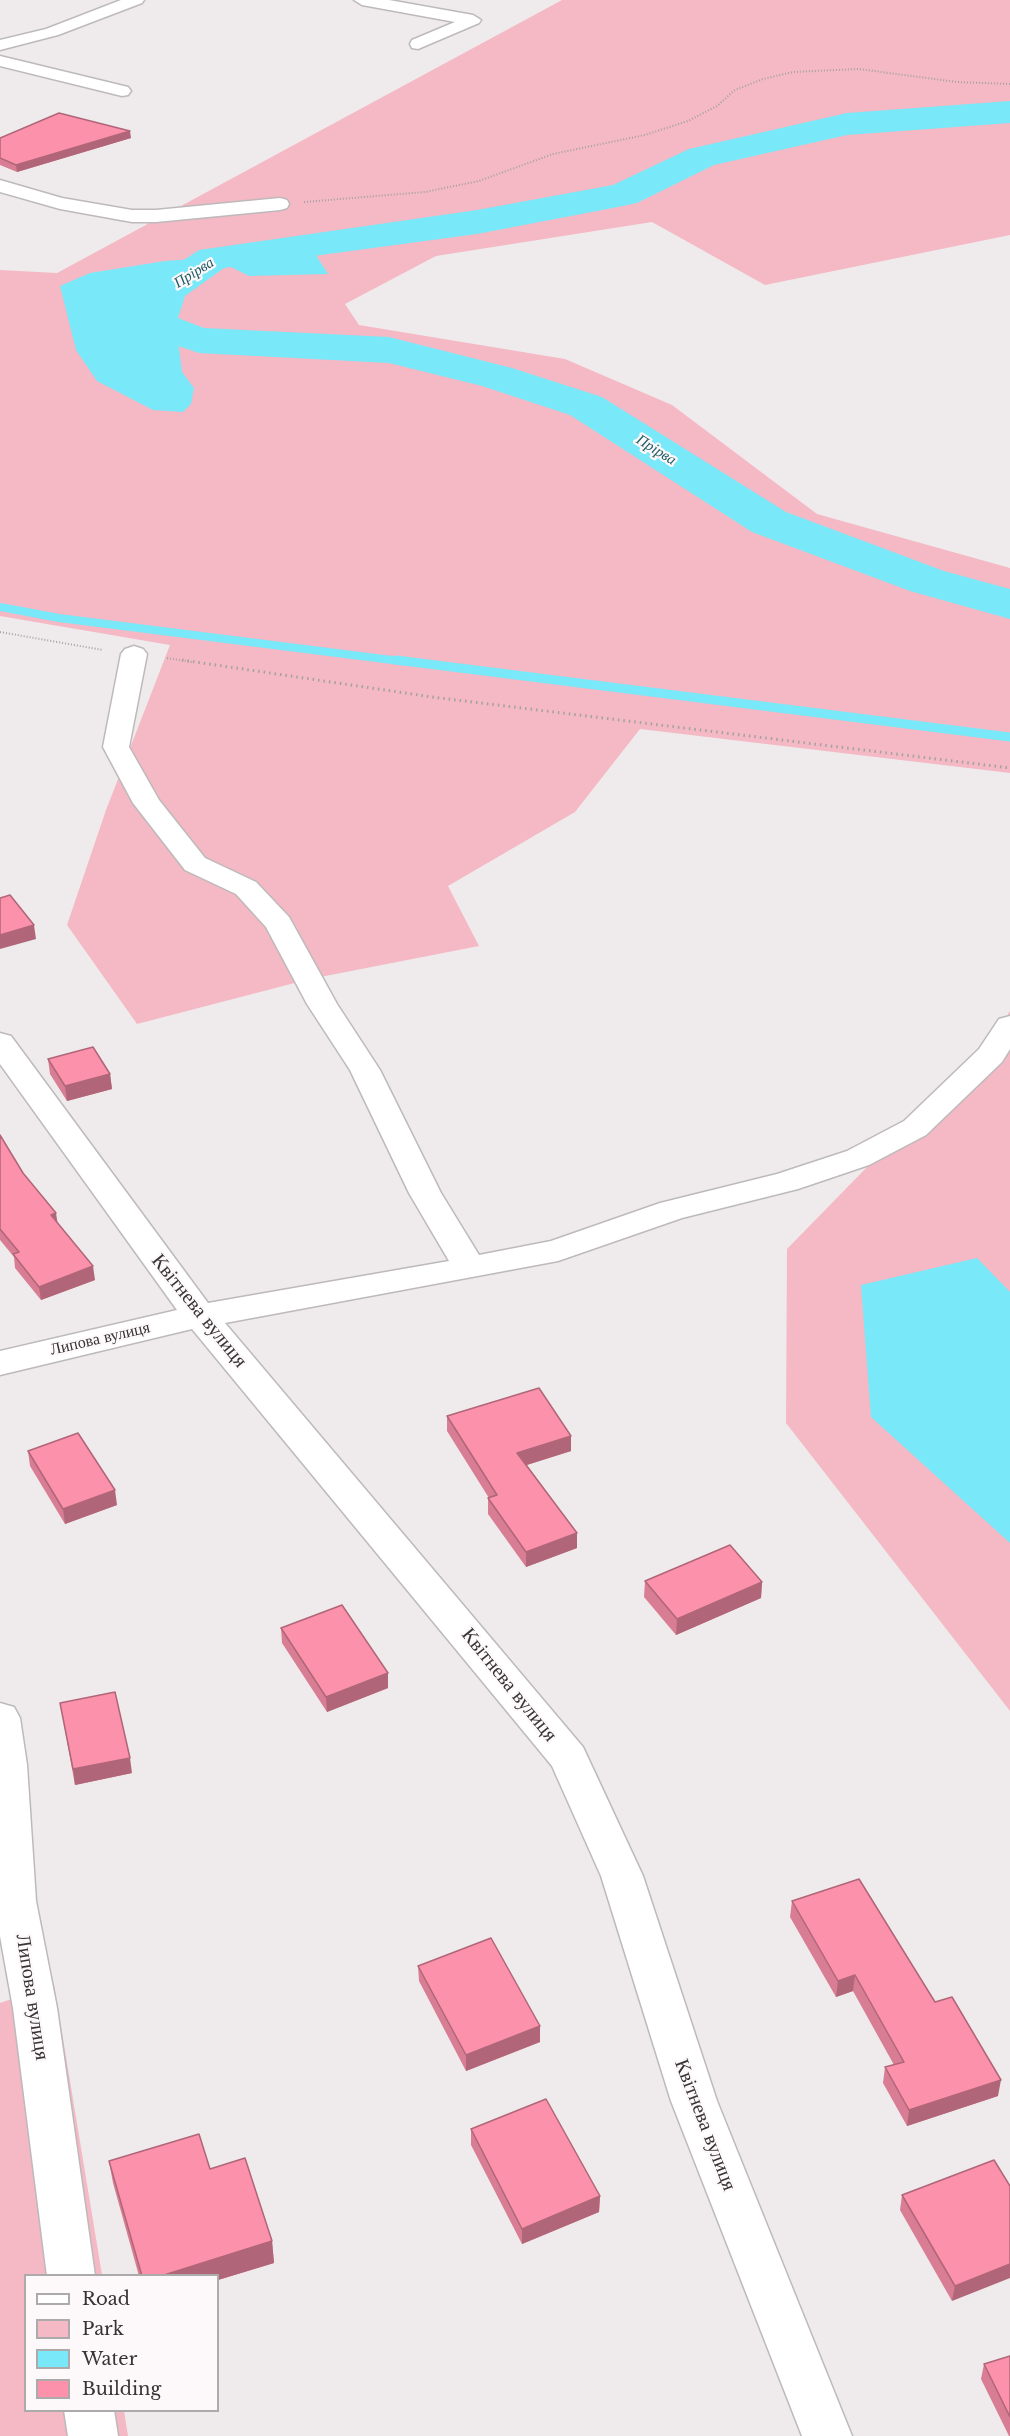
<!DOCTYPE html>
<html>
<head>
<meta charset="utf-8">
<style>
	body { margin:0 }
	#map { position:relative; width:1010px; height:2436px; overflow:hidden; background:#efebec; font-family:"Libre Baskerville",serif }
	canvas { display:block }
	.legend { position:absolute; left:24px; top:2274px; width:195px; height:138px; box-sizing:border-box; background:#fdf8f9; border:2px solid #adaaab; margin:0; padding:8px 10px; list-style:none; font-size:18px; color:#363435 }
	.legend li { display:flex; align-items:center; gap:12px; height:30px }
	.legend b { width:30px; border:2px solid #adaaab }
</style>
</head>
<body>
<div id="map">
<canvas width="1010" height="2436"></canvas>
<ul class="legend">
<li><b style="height:8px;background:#fff"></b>Road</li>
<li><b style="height:16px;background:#f4b9c5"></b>Park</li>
<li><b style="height:16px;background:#79e8f8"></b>Water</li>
<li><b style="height:16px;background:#fb91ab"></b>Building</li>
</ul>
</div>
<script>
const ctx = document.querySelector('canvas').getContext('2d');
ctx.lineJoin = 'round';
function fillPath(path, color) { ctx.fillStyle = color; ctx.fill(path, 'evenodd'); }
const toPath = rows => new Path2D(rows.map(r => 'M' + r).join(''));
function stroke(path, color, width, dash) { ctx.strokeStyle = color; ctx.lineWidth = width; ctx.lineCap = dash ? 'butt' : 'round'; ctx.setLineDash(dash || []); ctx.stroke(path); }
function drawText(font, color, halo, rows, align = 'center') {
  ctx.font = font + ' "Libre Baskerville",serif'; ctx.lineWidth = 4.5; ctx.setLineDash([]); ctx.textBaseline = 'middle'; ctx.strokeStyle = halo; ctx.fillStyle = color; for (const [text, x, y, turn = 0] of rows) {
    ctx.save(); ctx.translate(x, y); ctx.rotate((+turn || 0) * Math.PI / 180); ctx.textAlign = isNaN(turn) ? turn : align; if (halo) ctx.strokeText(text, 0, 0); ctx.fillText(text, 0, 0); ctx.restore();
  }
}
fillPath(toPath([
	[562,0,1010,0,1010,235,765,285,652,222,436,256,345,304,359,325,565,359,672,405,817,514,1010,568,1010,773,640,729,575,812,448,886,479,946,310,979,137,1024,67,925,106,810,170,645,0,616,0,270,57,273],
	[1010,1011,1010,1711,786,1423,787,1249,994,1037],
	[54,1984,102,2275,26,2276,26,2410,124,2411,128,2436,0,2436,0,2003]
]), '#f4b9c5');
fillPath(toPath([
	[245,247,281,252,312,249,328,274,249,276,227,265,187,268,169,281,154,302,176,323,182,372,194,388,191,404,183,412,153,410,97,381,76,350,60,286,90,273,165,261,193,259],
	[977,1258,1010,1292,1010,1543,871,1417,861,1285]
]), '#79e8f8');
stroke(toPath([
	[0,607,59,618,408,662]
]), '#79e8f8', 8);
stroke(toPath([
	[396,660,1010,737]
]), '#79e8f8', 9);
fillPath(toPath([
	[1010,101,1010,123,847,135,714,165,637,203,623,206,477,234,224,268,185,296,178,318,204,328,389,337,512,368,602,397,786,512,944,571,1010,589,1010,619,910,591,752,532,570,415,482,386,389,363,199,353,140,333,134,324,146,290,152,281,199,250,477,210,613,185,689,149,847,113,1010,101]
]), '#79e8f8');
const minor = toPath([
	[121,0,144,0,142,3,58,35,0,50,0,40,46,29,121,0],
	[354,0,389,0,473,15,481,20,479,23,418,49,412,48,410,44,412,40,455,22,362,5,354,0],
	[0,56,128,87,131,91,128,95,122,96,0,66,0,56],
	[0,180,62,198,132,210,156,210,280,198,287,200,289,204,287,208,280,210,156,222,132,222,60,209,0,192,0,180],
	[134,646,143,649,147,654,129,747,159,800,205,858,256,882,289,917,337,1004,380,1070,441,1193,479,1255,551,1241,660,1203,777,1174,847,1151,904,1121,979,1049,999,1019,1010,1016,1010,1049,1002,1062,926,1135,869,1165,798,1189,682,1218,558,1261,225,1323,583,1747,643,1876,717,2101,852,2436,802,2436,671,2101,601,1876,552,1766,192,1329,0,1375,0,1351,177,1310,0,1064,0,1033,11,1036,208,1303,449,1261,409,1193,350,1070,307,1004,266,927,236,894,185,870,133,803,103,747,121,654,125,649,134,646],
	[0,1703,14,1707,20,1718,27,1765,36,1901,57,2008,95,2276,47,2276,13,2008,0,1936,0,1703],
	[64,2410,114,2410,118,2436,68,2436,64,2410]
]);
stroke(minor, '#beb9ba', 3);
stroke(toPath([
	[304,202,425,192,479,181,553,154,645,135,688,121,717,106,735,90,763,79,793,72,859,69,957,82,1010,84],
	[0,632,103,650],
	[167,658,192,662]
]), '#a4a1a2', 2, [1, 2]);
stroke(toPath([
	[182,660,432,697,1010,768]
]), '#a4a1a2', 3, [1.5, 4]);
fillPath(minor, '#fff');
fillPath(toPath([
	[0,138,131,138,17,172,0,165],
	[48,1059,110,1074,112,1089,67,1101,50,1074],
	[0,1135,23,1173,57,1222,95,1280,41,1300,15,1268,14,1257,0,1240],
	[447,1416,571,1451,527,1465,577,1533,577,1548,526,1567,488,1514,488,1498,489,1498,447,1431],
	[28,1451,117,1505,65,1524,30,1466],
	[645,1581,762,1582,761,1598,676,1635,644,1597],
	[281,1628,388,1688,327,1712,282,1643],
	[60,1703,132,1773,75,1785],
	[792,1901,935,2002,998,2096,907,2126,883,2083,885,2067,894,2065,853,1991,836,1997,790,1917],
	[418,1966,540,2042,466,2071,419,1981],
	[471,2129,600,2196,599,2212,522,2244,471,2145],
	[109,2161,210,2169,272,2241,274,2263,218,2280,218,2276,139,2276,113,2183],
	[1010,2186,952,2301,900,2210,902,2195],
	[1010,2356,1010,2436,1009,2436,981,2379,984,2364]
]), '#d87d93');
fillPath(toPath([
	[130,131,131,138,17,172,16,165],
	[34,925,36,939,0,949,0,935],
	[110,1074,112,1089,67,1101,65,1086],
	[56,1213,58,1226,51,1215],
	[93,1266,95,1280,41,1300,39,1287],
	[571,1436,571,1451,517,1468,517,1453],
	[115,1490,117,1505,65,1524,63,1509],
	[577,1533,577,1548,526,1567,526,1552],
	[762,1582,761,1598,676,1635,677,1619],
	[388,1673,388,1688,327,1712,326,1697],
	[130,1758,132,1773,75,1785,73,1769],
	[855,1975,853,1991,836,1997,838,1981],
	[540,2026,540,2042,466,2071,466,2055],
	[1001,2080,998,2096,907,2126,909,2110],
	[600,2196,599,2212,522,2244,522,2229],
	[272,2241,274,2263,218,2280,218,2276,161,2276],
	[1010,2264,1010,2278,952,2301,955,2286]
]), '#b06678');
const building = toPath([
	[59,113,130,131,16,165,0,158,0,138,59,113],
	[10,895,34,925,0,935,0,898,10,895],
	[93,1047,110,1074,65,1086,48,1059,93,1047],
	[0,1135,23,1173,56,1213,51,1215,93,1266,39,1287,13,1254,19,1252,0,1229,0,1135],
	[539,1388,571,1436,517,1453,577,1533,526,1552,488,1498,497,1495,447,1416,539,1388],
	[78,1433,115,1490,63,1509,28,1451,78,1433],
	[730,1545,762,1582,677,1619,645,1581,730,1545],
	[342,1605,388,1673,326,1697,281,1628,342,1605],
	[115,1692,130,1758,73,1769,60,1703,115,1692],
	[859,1879,935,2002,952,1997,1001,2080,909,2110,885,2067,904,2062,855,1975,838,1981,792,1901,859,1879],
	[491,1938,540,2026,466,2055,418,1966,491,1938],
	[546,2099,600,2196,522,2229,471,2129,546,2099],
	[199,2134,210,2169,245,2158,272,2241,161,2276,142,2276,109,2161,199,2134],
	[994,2160,1010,2186,1010,2264,955,2286,902,2195,994,2160],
	[1010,2356,1010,2417,984,2364,1010,2356]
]);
fillPath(building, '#fb91ab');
stroke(building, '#b06678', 1.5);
drawText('italic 15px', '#1c5b64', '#fdf8f9', [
	["Прірва",194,273,-32],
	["Прірва",656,450,32]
]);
drawText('16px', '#363435', '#fdf8f9', [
	["Липова вулиця",100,1339,-13]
]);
drawText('20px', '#363435', '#fdf8f9', [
	["Квітнева вулиця",199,1311,51],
	["Квітнева вулиця",509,1685,51],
	["Липова вулиця",32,1997,81],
	["Квітнева вулиця",705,2125,69]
]);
</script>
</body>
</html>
